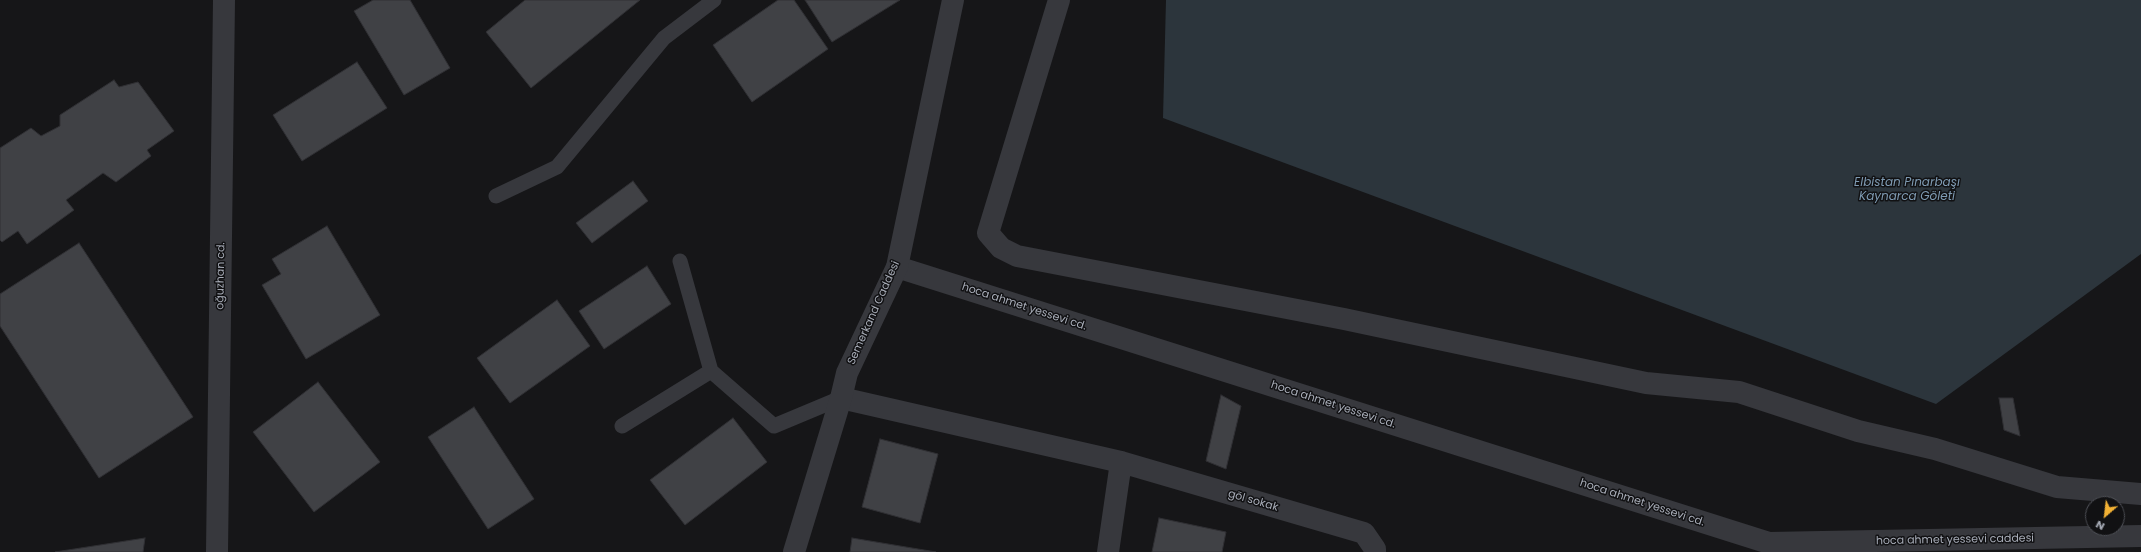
<!DOCTYPE html>
<html>
<head>
<meta charset="utf-8">
<style>
	body { margin:0 }
	#map { position:relative; width:2141px; height:552px; overflow:hidden; background:#161618; font-family:Poppins,sans-serif }
	canvas { display:block }
	.north { position:absolute; left:2085px; top:496px; width:40px; height:40px; box-sizing:border-box; background:#111113; border:1px solid #4d4f55; border-radius:50%; rotate:208deg; font-size:11px; font-weight:700; line-height:16px; text-align:center; color:#a8adb8 }
	.north::after { content:''; display:block; margin:auto; width:14px; height:18px; background:#f2b134; clip-path:polygon(50% 0,100% 100%,50% 72%,0 100%) }
</style>
</head>
<body>
<div id="map">
<canvas width="2141" height="552"></canvas>
<div class="north">N</div>
</div>
<script>
const ctx = document.querySelector('canvas').getContext('2d');
ctx.lineJoin = 'round';
function fillPath(path, color) { ctx.fillStyle = color; ctx.fill(path, 'evenodd'); }
const toPath = rows => new Path2D(rows.map(r => 'M' + r).join(''));
function stroke(path, color, width, dash) { ctx.strokeStyle = color; ctx.lineWidth = width; ctx.lineCap = dash ? 'butt' : 'round'; ctx.setLineDash(dash || []); ctx.stroke(path); }
function drawText(font, color, halo, rows, align = 'center') {
  ctx.font = font + ' Poppins,sans-serif'; ctx.lineWidth = 3; ctx.setLineDash([]); ctx.textBaseline = 'middle'; ctx.strokeStyle = halo; ctx.fillStyle = color; for (const [text, x, y, turn = 0] of rows) {
    ctx.save(); ctx.translate(x, y); ctx.rotate((+turn || 0) * Math.PI / 180); ctx.textAlign = isNaN(turn) ? turn : align; if (halo) ctx.strokeText(text, 0, 0); ctx.fillText(text, 0, 0); ctx.restore();
  }
}
fillPath(toPath([
	[1166,0,2141,0,2141,254,1936,404,1163,118]
]), '#2c353c');
const building = toPath([
	[373,0,410,0,450,68,404,95,354,11,373,0],
	[525,0,640,0,531,88,486,32,525,0],
	[778,0,794,0,828,49,752,102,713,45,778,0],
	[805,0,900,0,832,42,805,0],
	[357,62,387,108,302,161,273,115,357,62],
	[114,80,119,87,138,82,174,131,147,150,151,156,116,182,103,173,66,200,74,210,27,244,18,231,2,242,0,240,0,148,31,128,41,136,60,126,60,115,114,80],
	[633,181,648,201,592,243,576,223,633,181],
	[327,226,380,315,306,359,262,285,281,274,272,259,327,226],
	[79,243,193,417,99,478,0,326,0,294,79,243],
	[647,266,671,304,604,349,579,311,647,266],
	[557,300,590,346,510,403,477,358,557,300],
	[318,382,380,462,314,512,253,432,318,382],
	[1221,395,1241,406,1226,469,1206,461,1221,395],
	[1999,398,2013,398,2020,436,2004,430,1999,398],
	[474,407,534,499,488,529,428,437,474,407],
	[733,418,767,462,685,525,650,480,733,418],
	[880,439,938,454,920,523,862,507,880,439],
	[1159,518,1226,532,1222,552,1152,552,1159,518],
	[145,538,143,552,55,552,145,538],
	[852,538,936,552,850,552,852,538]
]);
fillPath(building, '#404145');
stroke(building, '#303034', 1);
stroke(toPath([
	[496,196,557,167,664,38,714,0],
	[680,261,711,371],
	[622,426,711,371,774,426,841,398]
]), '#37383d', 15);
stroke(toPath([
	[1059,0,988,233,1001,248,1017,256,1344,319,1646,383,1739,392,1858,431,1935,449,2057,487,2141,494]
]), '#37383d', 22);
stroke(toPath([
	[897,267,1769,543,2141,536],
	[841,398,1121,462,1364,533,1375,549,1375,552],
	[217,552,224,0],
	[1108,552,1121,462]
]), '#37383d', 22);
stroke(toPath([
	[794,552,841,398,847,373,897,267,953,0]
]), '#37383d', 22);
drawText('11px', '#a8adb8', '#111113', [
	["oğuzhan cd.",221,276,-89],
	["hoca ahmet yessevi cd.",1024,307,18],
	["Semerkand Caddesi",874,313,-66],
	["hoca ahmet yessevi cd.",1333,405,18],
	["göl sokak",1253,501,16],
	["hoca ahmet yessevi cd.",1642,503,18],
	["hoca ahmet yessevi caddesi",1955,540,-1]
]);
drawText('italic 12px', '#7f9bb3', '#111113', [
	["Elbistan Pınarbaşı",1907,183],
	["Kaynarca Göleti",1907,197]
]);
</script>
</body>
</html>
